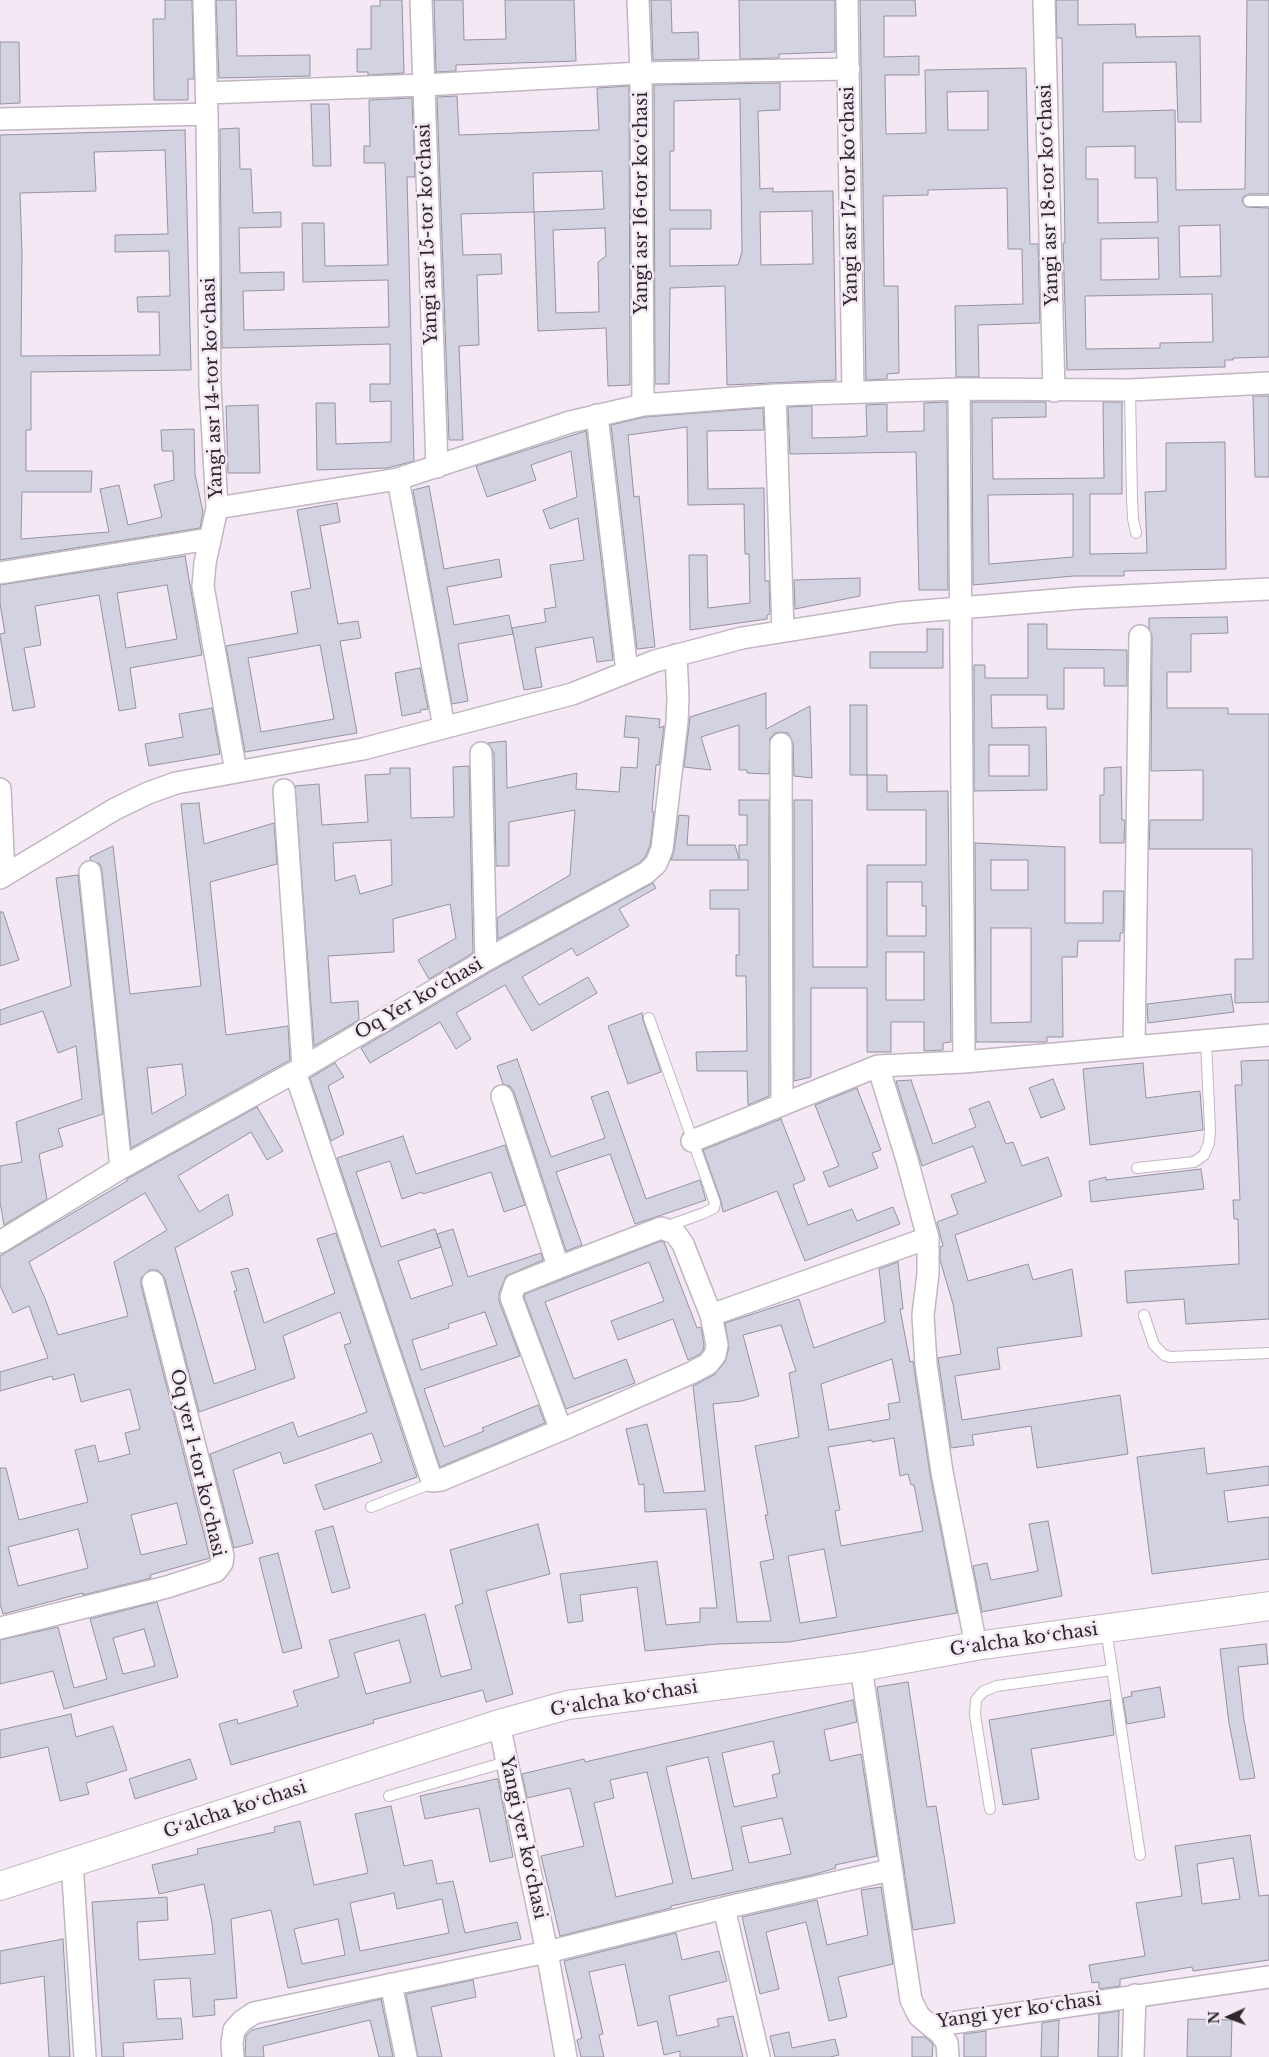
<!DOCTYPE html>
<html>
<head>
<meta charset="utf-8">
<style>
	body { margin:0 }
	#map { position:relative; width:1269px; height:2057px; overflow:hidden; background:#f4e8f4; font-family:"Libre Baskerville",serif }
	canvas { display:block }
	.north { position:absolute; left:1204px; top:1992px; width:50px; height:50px; -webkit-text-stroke:4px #f4e8f4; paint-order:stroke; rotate:268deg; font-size:14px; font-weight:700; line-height:20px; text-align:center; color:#2c282c }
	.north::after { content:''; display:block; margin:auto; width:18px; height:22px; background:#2c282c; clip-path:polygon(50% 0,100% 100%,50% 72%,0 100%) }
</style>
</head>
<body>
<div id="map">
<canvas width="1269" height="2057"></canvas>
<div class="north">N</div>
</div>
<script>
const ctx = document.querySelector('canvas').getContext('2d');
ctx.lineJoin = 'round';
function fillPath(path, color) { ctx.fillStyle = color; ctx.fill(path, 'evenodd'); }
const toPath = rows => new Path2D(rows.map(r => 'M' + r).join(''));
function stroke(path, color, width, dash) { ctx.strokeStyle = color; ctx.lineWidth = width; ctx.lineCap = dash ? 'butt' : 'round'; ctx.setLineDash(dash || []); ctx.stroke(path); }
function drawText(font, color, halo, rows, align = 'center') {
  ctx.font = font + ' "Libre Baskerville",serif'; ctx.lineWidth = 5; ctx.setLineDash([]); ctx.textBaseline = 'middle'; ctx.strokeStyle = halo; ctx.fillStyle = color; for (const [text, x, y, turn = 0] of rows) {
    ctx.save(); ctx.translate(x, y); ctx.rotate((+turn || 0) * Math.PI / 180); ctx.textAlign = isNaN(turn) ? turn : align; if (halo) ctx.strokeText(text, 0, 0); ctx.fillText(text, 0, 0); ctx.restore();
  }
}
const building = toPath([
	[165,0,192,0,194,79,188,79,188,100,154,100,153,19,165,19,165,0],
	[216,0,236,0,237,56,310,55,310,76,219,78,216,0],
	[380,0,402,0,404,73,368,75,368,72,357,72,357,49,371,49,371,6,380,6,380,0],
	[434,0,463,0,464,40,506,39,505,0,574,0,576,61,456,65,456,71,436,72,434,0],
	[651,0,671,0,672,33,698,32,699,59,653,60,651,0],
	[739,0,835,0,835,52,779,54,779,58,740,59,739,0],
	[860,0,915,0,916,16,884,16,884,57,919,56,919,75,885,75,886,134,926,133,925,70,1026,68,1030,244,1038,244,1040,323,978,325,979,377,956,377,955,306,1023,304,1022,249,1008,249,1007,188,928,190,928,195,883,196,884,286,898,286,899,373,887,374,887,379,866,380,860,0],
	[988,91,988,130,948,130,947,92,988,91],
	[1056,0,1078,0,1078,25,1135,24,1136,37,1200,36,1201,122,1178,122,1176,62,1103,63,1103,112,1175,110,1176,190,1245,189,1247,0,1269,0,1269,194,1249,194,1243,197,1242,201,1246,207,1269,208,1269,357,1233,358,1233,360,1225,360,1225,367,1067,370,1063,243,1065,243,1062,38,1057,38,1056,0],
	[1135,146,1135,178,1157,178,1158,222,1098,223,1098,179,1086,179,1086,147,1135,146],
	[1220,225,1221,276,1180,277,1179,226,1220,225],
	[1158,238,1159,279,1101,280,1101,239,1158,238],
	[1212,294,1213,342,1160,343,1160,348,1086,349,1085,296,1212,294],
	[0,42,19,42,20,103,0,104,0,42],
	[780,83,780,110,758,111,760,189,773,188,773,192,833,191,836,380,727,385,725,286,670,288,669,384,655,384,654,85,780,83],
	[740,99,742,252,738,265,670,266,670,229,711,229,711,210,670,210,670,151,674,151,674,101,740,99],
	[812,211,813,264,761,265,760,212,812,211],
	[629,86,630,385,608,386,606,328,538,331,534,212,461,214,463,255,501,254,502,274,477,275,479,345,459,346,463,440,449,440,437,97,457,96,459,135,599,130,597,88,629,86],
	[602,171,604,209,534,212,533,173,602,171],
	[605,228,606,256,598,262,599,312,556,313,553,230,605,228],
	[412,98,415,177,407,177,414,461,387,468,317,470,316,403,335,403,336,444,391,442,391,401,370,402,370,384,390,384,390,344,222,348,220,129,239,128,240,169,251,169,253,213,281,212,281,227,239,228,240,273,284,272,284,290,243,291,244,330,389,327,388,280,303,282,302,223,324,223,325,266,388,265,385,163,364,163,364,146,370,146,369,100,412,98],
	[311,104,329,104,331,166,313,166,311,104],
	[185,130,191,370,31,372,31,430,26,430,26,471,92,471,91,492,22,492,21,539,109,532,100,489,119,485,128,525,162,517,154,485,174,480,173,451,162,451,161,430,194,429,195,474,203,512,200,528,0,560,0,135,185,130],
	[165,150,168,234,115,235,115,252,169,251,170,296,137,297,138,312,159,312,160,355,21,356,22,253,20,193,96,191,94,152,165,150],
	[1253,396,1269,396,1269,477,1255,477,1253,396],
	[947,402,948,590,919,590,916,452,790,454,788,407,812,406,812,438,854,437,867,436,866,405,887,404,887,432,924,431,924,403,947,402],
	[972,402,1046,402,1046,417,992,418,993,479,1104,478,1103,402,1122,402,1122,494,1090,494,1090,554,1147,553,1145,492,1166,491,1166,443,1225,442,1226,569,1124,571,1124,576,1074,576,973,585,972,402],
	[1073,494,1073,557,989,564,988,495,1073,494],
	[258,405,260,473,228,473,226,406,258,405],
	[763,408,764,430,707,431,708,489,764,488,765,581,769,581,770,614,767,615,767,619,690,630,689,555,707,555,708,608,750,603,749,554,745,554,744,504,688,505,687,427,628,435,634,497,639,496,655,647,637,649,611,425,645,417,763,408],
	[586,431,613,660,597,662,593,637,535,648,542,687,524,690,512,628,546,622,544,609,556,607,550,565,584,560,578,518,550,529,543,510,577,497,571,451,531,465,536,480,487,497,476,466,586,431],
	[429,486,444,569,499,559,502,577,447,587,454,625,509,615,513,634,458,644,468,701,452,704,413,490,429,486],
	[337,503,340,522,320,526,338,624,358,621,361,638,340,641,357,733,245,752,226,646,298,633,291,592,311,588,297,510,337,503],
	[320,645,334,719,261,732,248,658,320,645],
	[185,556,202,655,130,668,136,708,119,711,99,595,35,606,41,645,24,648,35,707,13,711,0,636,0,634,5,633,0,604,0,585,185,556],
	[167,585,177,639,126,648,117,593,167,585],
	[860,578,860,596,795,609,794,580,860,578],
	[1227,617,1228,633,1191,634,1191,672,1167,672,1167,708,1228,708,1228,714,1269,714,1269,1002,1235,1003,1235,959,1253,959,1252,849,1149,849,1150,820,1203,820,1203,770,1151,771,1152,636,1149,628,1149,618,1227,617],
	[1028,624,1047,624,1047,649,1127,650,1127,686,1104,686,1104,668,1064,668,1064,709,1047,709,1047,695,991,695,992,728,1046,727,1047,790,974,791,974,665,985,665,985,678,1028,678,1028,624],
	[989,745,1029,745,1029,776,989,776,989,745],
	[927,629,943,629,943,668,870,668,870,652,927,652,927,629],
	[420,668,428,709,420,710,421,712,402,716,395,673,420,668],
	[766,693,766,729,810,706,812,778,794,776,793,743,788,733,781,732,775,733,770,738,769,774,747,773,747,770,739,770,739,725,701,737,711,770,684,767,690,717,766,693],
	[850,705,867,705,867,775,850,775,850,705],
	[212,708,220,754,149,766,145,744,183,737,179,714,212,708],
	[626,716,660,719,659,728,664,726,659,765,656,765,652,812,654,812,650,846,645,857,639,863,498,939,497,918,570,875,575,810,509,822,509,866,496,866,494,753,488,743,506,741,507,788,577,773,576,789,619,792,621,767,637,768,639,738,624,737,626,716],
	[469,766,473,953,429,979,418,960,456,938,450,904,393,919,394,952,328,956,331,1003,358,1001,359,1020,314,1046,295,786,319,784,322,825,368,822,365,775,390,774,390,768,410,768,411,818,454,817,453,767,469,766],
	[391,840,392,885,360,894,355,875,335,881,333,843,391,840],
	[1121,767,1122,820,1125,820,1124,843,1100,843,1100,795,1104,795,1104,768,1121,767],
	[867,775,887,775,887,792,948,791,951,1042,943,1043,943,1050,924,1051,924,1022,891,1022,891,1052,867,1052,867,988,811,988,811,1077,794,1081,794,800,812,800,813,967,867,967,867,865,926,865,926,810,867,810,867,775],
	[887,882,922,882,922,906,926,906,926,936,887,936,887,882],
	[886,952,924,952,924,1000,886,1000,886,952],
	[739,800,769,800,769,1096,748,1105,747,1071,697,1071,696,1052,747,1051,746,976,736,976,736,955,739,955,739,909,710,909,710,890,748,890,748,860,671,860,674,851,679,815,689,816,687,845,735,845,739,859,739,845,747,845,747,815,739,815,739,800],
	[199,803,204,844,274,823,277,864,210,882,226,1035,288,1026,290,1060,131,1148,102,871,100,864,90,860,90,857,113,846,130,994,201,986,181,804,199,803],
	[182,1064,186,1095,152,1114,147,1068,182,1064],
	[975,843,1065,847,1065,923,1103,923,1103,891,1124,891,1123,933,1120,933,1120,941,1078,941,1077,957,1062,957,1063,1037,1047,1037,1047,1042,976,1042,975,843],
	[991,860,1028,860,1028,890,991,890,991,860],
	[991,928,1031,928,1031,1022,991,1023,991,928],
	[78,875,103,1114,58,1129,63,1146,39,1154,47,1199,4,1225,0,1202,0,1166,22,1162,16,1122,82,1099,76,1046,58,1053,43,1011,0,1025,0,1010,71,986,56,878,78,875],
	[653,883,656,888,619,909,629,926,577,956,572,948,522,977,539,1005,588,977,597,993,532,1031,505,985,456,1013,471,1039,456,1049,440,1022,370,1063,361,1048,492,971,653,883],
	[0,912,3,912,19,960,0,966,0,912],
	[1231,994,1234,1012,1148,1023,1147,1004,1231,994],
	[642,1013,643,1020,661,1072,628,1084,608,1026,642,1013],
	[517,1059,551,1157,605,1138,591,1097,608,1091,646,1199,700,1180,706,1200,635,1224,610,1154,556,1172,582,1245,566,1251,514,1092,510,1086,503,1084,497,1066,517,1059],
	[1269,1060,1269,1319,1186,1324,1184,1299,1127,1303,1125,1271,1239,1264,1238,1219,1234,1219,1233,1200,1240,1200,1235,1085,1242,1085,1241,1061,1269,1060],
	[335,1063,344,1077,328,1086,344,1134,331,1141,310,1078,335,1063],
	[1143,1063,1146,1098,1200,1091,1203,1130,1090,1145,1083,1069,1143,1063],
	[1053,1079,1065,1109,1041,1118,1029,1088,1053,1079],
	[911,1080,933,1144,976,1127,969,1109,989,1101,1006,1144,1013,1142,1022,1166,1048,1157,1062,1196,955,1235,968,1281,1028,1264,1033,1280,1072,1269,1082,1336,997,1348,1000,1369,955,1376,962,1420,1120,1395,1128,1454,1037,1468,1031,1426,972,1435,974,1445,951,1448,938,1358,961,1354,953,1304,940,1260,940,1247,943,1246,937,1222,958,1214,951,1195,986,1182,973,1146,922,1166,896,1081,911,1080],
	[857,1088,881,1150,872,1153,878,1168,829,1187,823,1172,839,1166,815,1105,857,1088],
	[257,1107,283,1151,267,1160,251,1132,178,1176,199,1212,228,1194,233,1215,175,1248,214,1384,256,1369,234,1291,237,1291,231,1272,248,1268,264,1323,335,1293,317,1239,336,1233,417,1477,324,1510,315,1485,382,1462,372,1433,284,1464,280,1452,233,1470,253,1543,234,1548,210,1454,293,1422,298,1437,367,1412,344,1345,351,1343,340,1312,283,1336,295,1378,199,1412,165,1279,162,1274,157,1270,149,1270,141,1278,141,1285,210,1558,150,1575,151,1578,83,1595,83,1593,3,1614,0,1604,0,1468,6,1468,19,1520,88,1502,75,1450,95,1445,99,1462,130,1454,125,1433,140,1429,130,1389,81,1402,74,1374,53,1380,52,1376,0,1391,0,1372,48,1358,29,1306,13,1313,0,1286,0,1256,127,1181,127,1179,257,1107],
	[145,1193,167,1230,114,1262,128,1316,58,1335,46,1301,29,1262,145,1193],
	[177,1503,187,1544,141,1555,131,1515,177,1503],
	[78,1529,88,1568,18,1586,8,1547,78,1529],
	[781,1119,805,1180,793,1185,808,1225,852,1209,857,1221,893,1207,900,1224,805,1261,777,1191,723,1212,721,1201,703,1150,781,1119],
	[403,1136,416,1174,505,1145,525,1205,504,1212,491,1172,423,1194,422,1192,402,1199,390,1161,356,1172,381,1247,435,1229,441,1247,398,1261,411,1299,453,1285,437,1234,453,1229,468,1277,541,1253,543,1260,506,1276,499,1293,499,1301,520,1356,424,1389,444,1447,484,1431,482,1428,538,1405,545,1423,440,1467,337,1158,403,1136],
	[485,1312,497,1345,421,1370,412,1340,449,1328,448,1324,485,1312],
	[1201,1169,1204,1189,1091,1202,1089,1181,1106,1177,1106,1180,1201,1169],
	[661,1241,664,1242,697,1328,701,1327,704,1345,703,1350,700,1354,688,1360,673,1319,618,1340,611,1321,664,1301,649,1262,545,1302,574,1379,626,1359,635,1383,566,1409,524,1297,525,1294,661,1241],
	[898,1262,903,1309,900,1309,910,1362,913,1361,930,1474,957,1613,789,1642,717,1644,645,1651,637,1587,580,1595,583,1621,568,1623,560,1574,657,1561,666,1625,700,1622,700,1608,717,1608,706,1509,645,1512,644,1484,639,1485,626,1429,647,1424,664,1493,705,1491,693,1386,714,1375,725,1362,729,1347,725,1323,799,1299,814,1348,885,1322,879,1269,898,1262],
	[781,1325,796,1371,789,1373,799,1437,755,1446,768,1515,765,1515,774,1559,760,1562,771,1621,737,1622,713,1404,742,1401,759,1396,743,1335,781,1325],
	[892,1359,900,1402,888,1404,890,1419,829,1430,821,1384,892,1359],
	[894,1438,900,1476,908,1474,911,1485,914,1485,923,1531,841,1546,835,1511,840,1510,828,1447,872,1440,872,1442,894,1438],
	[824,1549,837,1617,800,1623,788,1556,824,1549],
	[1204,1448,1207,1474,1269,1466,1269,1485,1224,1491,1228,1522,1269,1517,1269,1559,1152,1574,1137,1457,1204,1448],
	[1048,1521,1062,1596,982,1612,973,1566,987,1563,991,1580,1038,1571,1029,1524,1048,1521],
	[538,1524,550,1574,486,1591,513,1694,486,1702,483,1690,373,1720,374,1723,231,1765,219,1724,237,1719,238,1724,298,1706,293,1691,339,1677,329,1640,425,1614,441,1677,472,1669,455,1606,463,1603,450,1550,538,1524],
	[399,1640,411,1682,366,1694,354,1653,399,1640],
	[333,1526,350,1588,332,1593,315,1531,333,1526],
	[278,1553,302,1648,283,1653,259,1558,278,1553],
	[157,1602,178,1677,64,1709,53,1671,0,1684,0,1640,58,1627,74,1688,107,1679,90,1619,157,1602],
	[144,1629,155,1666,123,1674,113,1638,144,1629],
	[1266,1644,1268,1664,1238,1667,1244,1720,1255,1778,1240,1780,1229,1723,1220,1649,1266,1644],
	[908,1682,927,1807,936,1806,955,1923,913,1930,877,1687,908,1682],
	[1160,1687,1165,1717,1127,1724,1123,1698,1132,1696,1131,1692,1160,1687],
	[853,1700,857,1722,824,1730,830,1761,861,1754,877,1856,835,1865,836,1868,812,1875,671,1906,671,1908,560,1936,541,1856,584,1846,570,1788,527,1798,522,1774,584,1759,585,1762,853,1700],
	[773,1741,780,1773,772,1775,777,1797,734,1807,722,1753,773,1741],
	[708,1757,733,1870,692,1879,666,1767,708,1757],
	[647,1772,673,1883,616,1897,594,1803,614,1798,610,1780,647,1772],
	[782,1818,791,1854,749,1863,741,1827,782,1818],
	[1110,1700,1114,1735,1031,1749,1039,1799,1003,1805,989,1720,1110,1700],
	[71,1714,76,1737,113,1726,127,1770,86,1783,89,1794,60,1801,48,1747,0,1758,0,1730,71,1714],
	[190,1759,197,1779,135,1799,129,1779,190,1759],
	[496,1779,498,1779,513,1857,490,1862,479,1808,425,1819,420,1796,496,1779],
	[391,1806,404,1866,432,1860,437,1884,453,1881,465,1933,517,1922,521,1939,288,1988,271,1910,231,1919,237,1998,214,2000,215,2015,193,2017,190,1978,154,1980,157,2019,181,2018,183,2039,123,2043,124,2057,102,2057,92,1902,167,1897,168,1920,137,1922,139,1960,215,1954,212,1923,204,1884,159,1894,152,1865,198,1854,197,1849,275,1832,274,1827,300,1821,314,1885,368,1873,355,1814,391,1806],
	[394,1893,397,1909,442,1899,449,1933,360,1951,350,1903,394,1893],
	[338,1919,345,1955,302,1964,294,1929,338,1919],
	[1250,1835,1259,1896,1269,1895,1269,1960,1193,1971,1192,1967,1120,1979,1120,1986,1099,1989,1099,1982,1092,1983,1089,1965,1145,1956,1136,1903,1182,1896,1175,1846,1250,1835],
	[1233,1858,1240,1899,1202,1904,1197,1864,1233,1858],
	[881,1887,893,1964,838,1977,847,2017,829,2021,806,1922,766,1932,779,1989,760,1994,742,1917,817,1900,827,1945,868,1935,861,1890,881,1887],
	[676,1933,682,1960,719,1951,727,1981,669,1996,677,2036,719,2026,717,2019,733,2016,743,2057,680,2057,680,2051,664,2055,657,2021,638,2026,625,1964,589,1972,603,2034,599,2035,604,2057,581,2057,577,2040,582,2038,564,1961,676,1933],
	[63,1939,70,2057,49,2057,44,1976,0,1984,0,1951,63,1939],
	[473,1980,476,1997,431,2007,442,2057,418,2057,406,1994,473,1980],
	[381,1999,393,2057,379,2057,370,2020,263,2046,264,2057,245,2057,246,2036,252,2030,381,1999],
	[1119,2011,1118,2057,1098,2057,1099,2014,1119,2011],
	[1188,2019,1232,2020,1231,2057,1187,2057,1188,2019],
	[1059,2020,1058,2057,1041,2057,1042,2023,1059,2020],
	[986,2031,986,2057,964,2057,964,2034,986,2031],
	[789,2032,792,2048,835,2039,839,2055,830,2057,775,2057,770,2036,789,2032],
	[912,2037,925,2037,931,2042,933,2045,932,2057,912,2057,912,2037]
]);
fillPath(building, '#d3d2e0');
stroke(building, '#9493a0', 1);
const lane = toPath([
	[1249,201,1269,201],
	[1130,390,1132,498,1133,519,1136,533],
	[649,1018,715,1203,714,1208,704,1213,665,1227],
	[1137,1168,1194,1162,1204,1155,1209,1143,1210,1130,1206,1040],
	[1144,1315,1154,1345,1164,1355,1170,1357,1269,1353],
	[371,1507,435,1482],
	[1106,1629,1140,1855],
	[389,1796,506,1762],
	[990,1809,975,1715,976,1700,980,1695,984,1691,997,1686,1112,1670]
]);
const street = toPath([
	[204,0,207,114,210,385,217,508,205,563,203,586,236,772],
	[421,0,437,467],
	[638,0,641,73,643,405],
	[847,0,853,392],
	[1044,0,1054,391],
	[206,93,423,85,641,73,849,69],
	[0,119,207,114],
	[959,389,964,1062],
	[775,395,783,631],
	[597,415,627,672],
	[398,479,444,727],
	[217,508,398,479,570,422,643,405,775,395,959,389,1130,390,1269,383],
	[0,573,209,539],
	[781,744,782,1105],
	[481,753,486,960],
	[0,789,4,875],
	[284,790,303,1066],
	[90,872,121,1168],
	[0,878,115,809,148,793,176,783,363,749,572,694,655,661,742,638,899,613,1081,598,1269,589],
	[1134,1046,1140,636],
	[878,1066,907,1160,928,1238,928,1274,923,1315,926,1364,942,1472,976,1646],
	[295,1072,432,1481,441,1480,561,1430,691,1373,708,1364,715,1355,717,1345,711,1315,928,1238],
	[502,1096,556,1260,562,1266,661,1228,675,1233,683,1244,711,1315],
	[692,1141,878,1066,964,1062,1269,1035],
	[0,1242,121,1168,295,1072,486,960,646,873,656,864,662,849,677,722,678,698,676,655],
	[561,1430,511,1297,515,1285,562,1266],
	[0,1628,167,1587,216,1571,222,1563,223,1556,153,1282],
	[861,1667,911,2000,919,2016,931,2026,1269,1977],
	[499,1724,547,1952,566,2057],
	[72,1863,85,2057],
	[724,1908,759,2057],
	[391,1984,406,2057],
	[931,2026,940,2033,947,2043,948,2057],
	[233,2057,232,2043,234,2030,242,2021,254,2013,547,1952,724,1908,890,1870],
	[1133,2057,1135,1995]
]);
const secondary = toPath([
	[0,1886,499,1724,568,1705,861,1667,976,1646,1269,1606]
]);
stroke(lane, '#c1b6c1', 12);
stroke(street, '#c1b6c1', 24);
stroke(secondary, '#c1b6c1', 30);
stroke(lane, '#fff', 10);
stroke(street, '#fff', 21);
stroke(secondary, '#fff', 28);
drawText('18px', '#2c282c', '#f4e8f4', [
	["Yangi asr 18-tor koʻchasi",1049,195,-92],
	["Yangi asr 17-tor koʻchasi",850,196,-91],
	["Yangi asr 16-tor koʻchasi",642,203,-90],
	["Yangi asr 15-tor koʻchasi",428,234,-92],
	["Yangi asr 14-tor koʻchasi",213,388,-92],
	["Oq Yer koʻchasi",419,999,-30],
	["Oq yer 1-tor koʻchasi",197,1463,77],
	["Gʻalcha koʻchasi",1024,1640,-8],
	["Gʻalcha koʻchasi",624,1699,-9],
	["Gʻalcha koʻchasi",235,1810,-18],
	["Yangi yer koʻchasi",523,1838,78],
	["Yangi yer koʻchasi",1019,2011,-8]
]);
</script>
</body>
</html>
